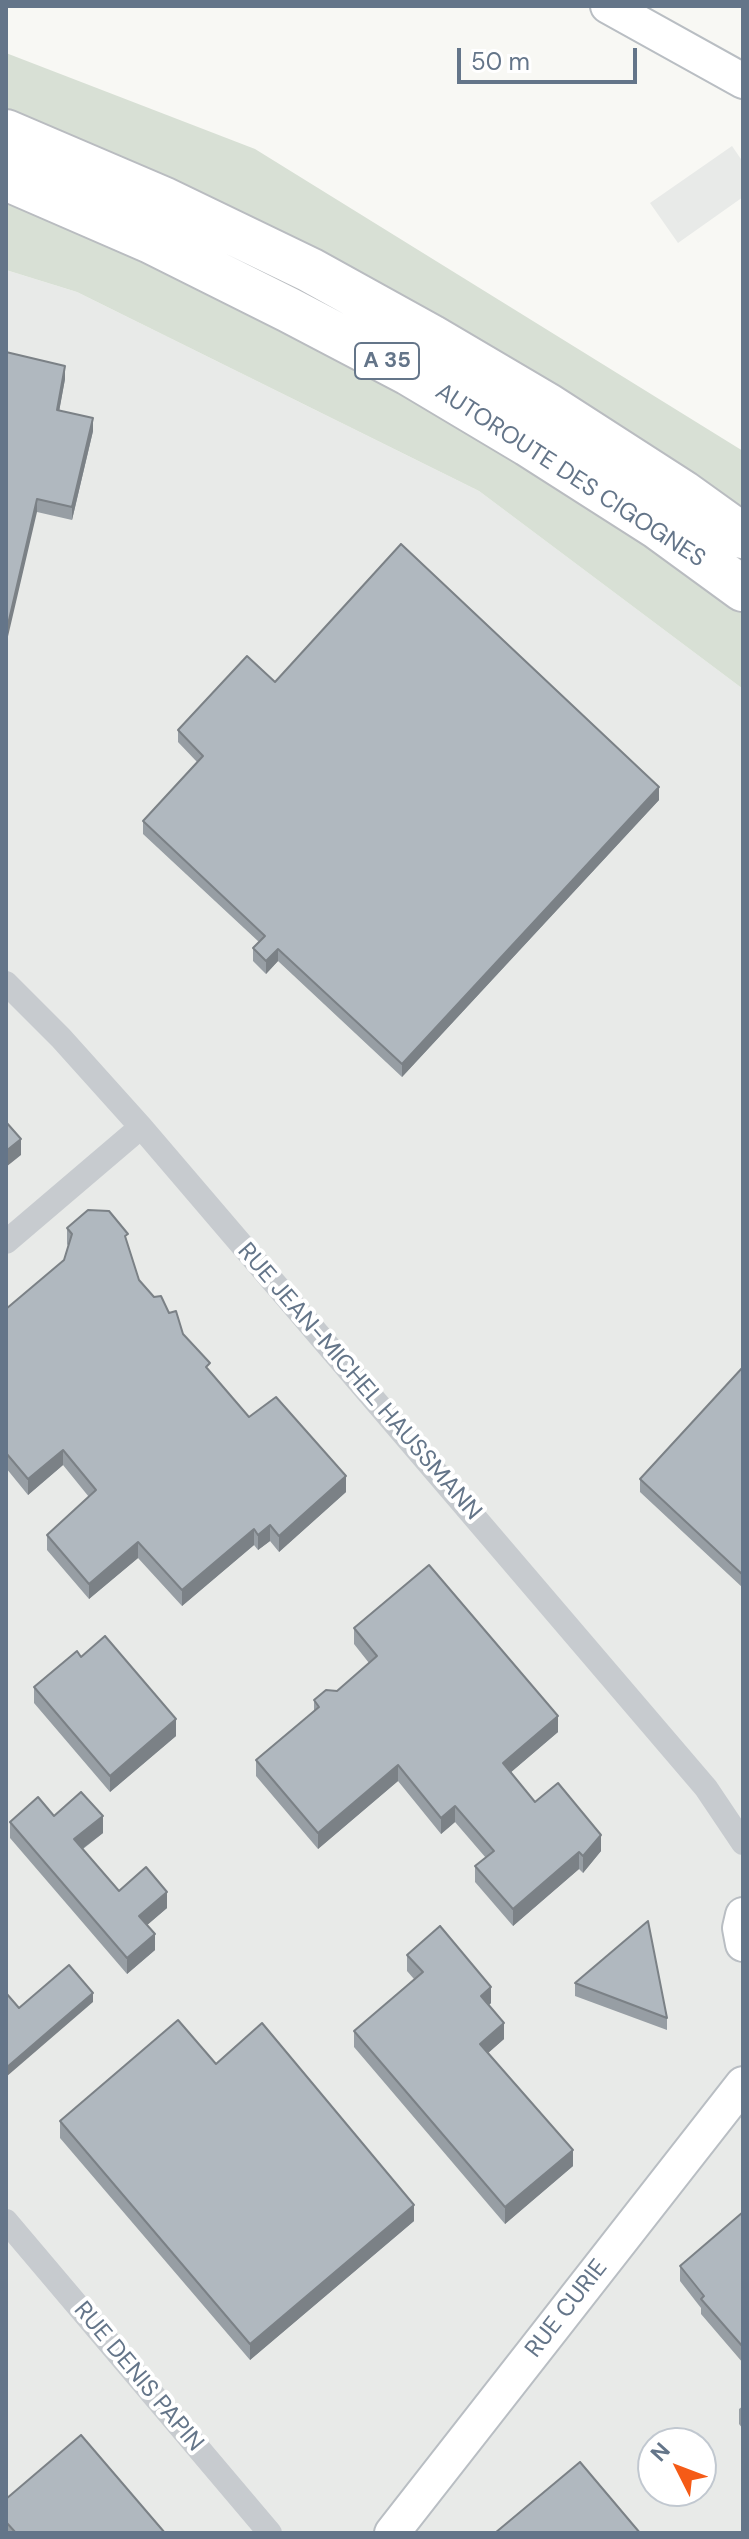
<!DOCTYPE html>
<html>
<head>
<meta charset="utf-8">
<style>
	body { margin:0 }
	#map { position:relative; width:749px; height:2539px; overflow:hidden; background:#f8f8f4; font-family:"DM Sans",sans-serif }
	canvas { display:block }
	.frame { position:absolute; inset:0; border:8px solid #647589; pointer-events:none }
	.north { position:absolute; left:637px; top:2427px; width:80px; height:80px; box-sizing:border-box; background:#fff; border:2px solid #c1c8d0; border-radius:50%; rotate:312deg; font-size:22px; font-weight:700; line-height:32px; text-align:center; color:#647589 }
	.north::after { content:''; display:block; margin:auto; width:28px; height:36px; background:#f55b17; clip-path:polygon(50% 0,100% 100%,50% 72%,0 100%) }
	.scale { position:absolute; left:457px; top:48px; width:180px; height:36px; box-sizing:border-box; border:4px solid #647589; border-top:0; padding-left:10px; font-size:24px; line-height:28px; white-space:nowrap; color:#647589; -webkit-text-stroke:6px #fff; paint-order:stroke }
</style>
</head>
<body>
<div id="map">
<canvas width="749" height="2539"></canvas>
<div class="frame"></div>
<div class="north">N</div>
<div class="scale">50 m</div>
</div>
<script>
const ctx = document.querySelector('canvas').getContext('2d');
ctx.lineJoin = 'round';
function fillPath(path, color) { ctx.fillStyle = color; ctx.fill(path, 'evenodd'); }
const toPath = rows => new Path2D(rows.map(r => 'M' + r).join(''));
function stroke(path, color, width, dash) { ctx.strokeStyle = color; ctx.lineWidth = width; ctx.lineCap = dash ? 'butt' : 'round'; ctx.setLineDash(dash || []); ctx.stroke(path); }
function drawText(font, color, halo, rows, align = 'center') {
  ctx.font = font + ' "DM Sans",sans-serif'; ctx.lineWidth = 8; ctx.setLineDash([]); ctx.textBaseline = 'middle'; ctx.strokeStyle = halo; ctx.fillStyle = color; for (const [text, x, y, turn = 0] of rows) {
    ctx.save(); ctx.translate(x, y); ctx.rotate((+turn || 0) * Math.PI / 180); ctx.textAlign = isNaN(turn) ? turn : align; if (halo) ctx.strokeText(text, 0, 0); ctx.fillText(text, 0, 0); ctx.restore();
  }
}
fillPath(toPath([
	[732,146,743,162,743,197,678,243,650,203],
	[6,270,77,292,479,491,743,689,743,2533,6,2533],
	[653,2443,701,2443,701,2491,653,2491]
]), '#e8eae8');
fillPath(toPath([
	[6,53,255,149,743,451,743,689,479,491,77,292,6,270]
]), '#d8e0d5');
const secondary = toPath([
	[608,6,743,81],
	[743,1915,740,1928,743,1944],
	[392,2533,743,2084]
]);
const highway = toPath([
	[6,132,165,200,310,270,431,337,548,406,683,493,743,536],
	[6,178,151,241,289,310,409,373,528,444,658,527,743,589]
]);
stroke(secondary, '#b9bec3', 38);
stroke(highway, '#b9bcc0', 48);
stroke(toPath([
	[6,983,61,1038,141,1127,706,1788,743,1843],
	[6,1242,141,1127],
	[6,2221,270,2533]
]), '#c7cbcf', 24);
stroke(secondary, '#fff', 34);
stroke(highway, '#fff', 44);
fillPath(toPath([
	[6,352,65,379,59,411,93,431,72,520,37,512],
	[275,682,659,800,402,1077,278,961,266,974,253,961,253,948,259,942,143,834,143,821,197,762,178,742,178,730],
	[67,1228,128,1246,139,1280,169,1313,210,1372,249,1417,346,1492,279,1552,270,1541,258,1550,254,1545,182,1606,138,1558,89,1599,47,1550,47,1535,89,1497,63,1465,28,1495,6,1468,6,1309,64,1260,68,1246,67,1244],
	[743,1367,743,1588,640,1492,640,1479],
	[354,1628,558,1732,511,1772,535,1802,601,1851,583,1873,579,1869,513,1926,475,1882,475,1866,486,1858,455,1822,441,1834,398,1781,318,1849,256,1776,256,1760,314,1711,314,1700,337,1691,369,1663,354,1644],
	[81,1657,176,1736,110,1792,34,1703,34,1687],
	[54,1816,103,1833,83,1849,119,1891,167,1908,147,1925,155,1950,127,1974,10,1838,10,1822],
	[407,1955,491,2003,489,2005,504,2039,488,2053,573,2166,505,2224,354,2047,354,2031,414,1979,407,1971],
	[575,1983,667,2018,667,2030,575,1996],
	[216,2064,414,2221,250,2360,60,2138,60,2121],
	[743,2212,743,2363,701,2314,701,2308,680,2281,680,2266],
	[743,2406,743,2429,739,2424,739,2409],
	[6,2499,165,2533,6,2533]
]), '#979ea4');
fillPath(toPath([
	[65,366,65,379,57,423,57,410],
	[93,418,93,431,72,520,72,507],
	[37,499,37,512,6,645,6,633],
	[659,787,659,800,402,1077,402,1064],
	[278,949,278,961,266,974,266,961],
	[21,1139,21,1155,6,1167,6,1151],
	[63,1450,63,1465,28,1495,28,1479],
	[346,1476,346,1492,279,1552,279,1536],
	[270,1525,270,1541,258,1550,258,1535],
	[254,1529,254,1545,182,1606,182,1590],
	[138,1542,138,1558,89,1599,89,1584],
	[558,1716,558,1732,503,1779,503,1763],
	[176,1719,176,1736,110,1792,110,1776],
	[398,1765,398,1781,318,1849,318,1833],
	[455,1806,455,1822,441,1834,441,1818],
	[103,1816,103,1833,74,1855,74,1839],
	[601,1835,601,1851,583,1873,583,1856],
	[579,1852,579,1869,513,1926,513,1909],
	[167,1892,167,1908,139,1932,139,1916],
	[155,1934,155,1950,127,1974,127,1958],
	[491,1987,491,2003,481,2012,481,1996],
	[93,1993,93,2002,6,2077,6,2068],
	[504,2023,504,2039,480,2060,480,2044],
	[573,2150,573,2166,505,2224,505,2207],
	[414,2205,414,2221,250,2360,250,2344]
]), '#7b8186');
const building = toPath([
	[6,352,65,366,57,410,93,418,72,507,37,499,6,633,6,352],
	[401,544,659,787,402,1064,278,949,266,961,253,948,265,936,143,821,203,756,178,730,247,656,275,682,401,544],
	[6,1122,21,1139,6,1151,6,1122],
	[88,1210,109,1211,128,1234,125,1236,139,1280,154,1297,161,1296,169,1313,176,1311,183,1334,210,1363,206,1367,249,1417,276,1397,346,1476,279,1536,270,1525,258,1535,254,1529,182,1590,138,1542,89,1584,47,1535,96,1490,63,1450,28,1479,6,1453,6,1309,64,1260,72,1234,67,1228,88,1210],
	[743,1367,743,1575,640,1479,743,1367],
	[429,1565,558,1716,503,1763,535,1802,558,1783,601,1835,583,1856,579,1852,513,1909,475,1866,494,1851,455,1806,441,1818,398,1765,318,1833,256,1760,319,1707,314,1700,326,1690,337,1691,377,1656,354,1628,429,1565],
	[105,1636,176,1719,110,1776,34,1687,77,1651,81,1657,105,1636],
	[81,1792,103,1816,74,1839,119,1891,146,1867,167,1892,139,1916,155,1934,127,1958,10,1822,38,1797,54,1816,81,1792],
	[648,1921,667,2018,575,1983,648,1921],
	[440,1926,491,1987,481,1996,504,2023,480,2044,573,2150,505,2207,354,2031,423,1972,407,1955,440,1926],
	[69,1965,93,1993,6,2068,6,1993,19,2008,69,1965],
	[178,2020,216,2064,262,2023,414,2205,250,2344,60,2121,178,2020],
	[743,2212,743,2347,701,2299,704,2296,680,2266,743,2212],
	[81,2435,165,2533,16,2533,6,2522,6,2499,81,2435],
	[580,2462,640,2533,495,2533,580,2462]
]);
fillPath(building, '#b0b8bf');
stroke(building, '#7b8186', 2);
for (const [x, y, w] of [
	[387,361,64]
]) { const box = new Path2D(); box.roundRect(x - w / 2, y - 18, w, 36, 6); ctx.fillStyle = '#fff'; ctx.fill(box); stroke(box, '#647589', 2); }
drawText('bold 22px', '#647589', null, [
	["A 35",387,361]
]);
drawText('24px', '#647589', '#fff', [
	["AUTOROUTE DES CIGOGNES",570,476,33],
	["RUE JEAN-MICHEL HAUSSMANN",359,1382,49],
	["RUE CURIE",567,2309,-52],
	["RUE DENIS PAPIN",138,2377,50]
]);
</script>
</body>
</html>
